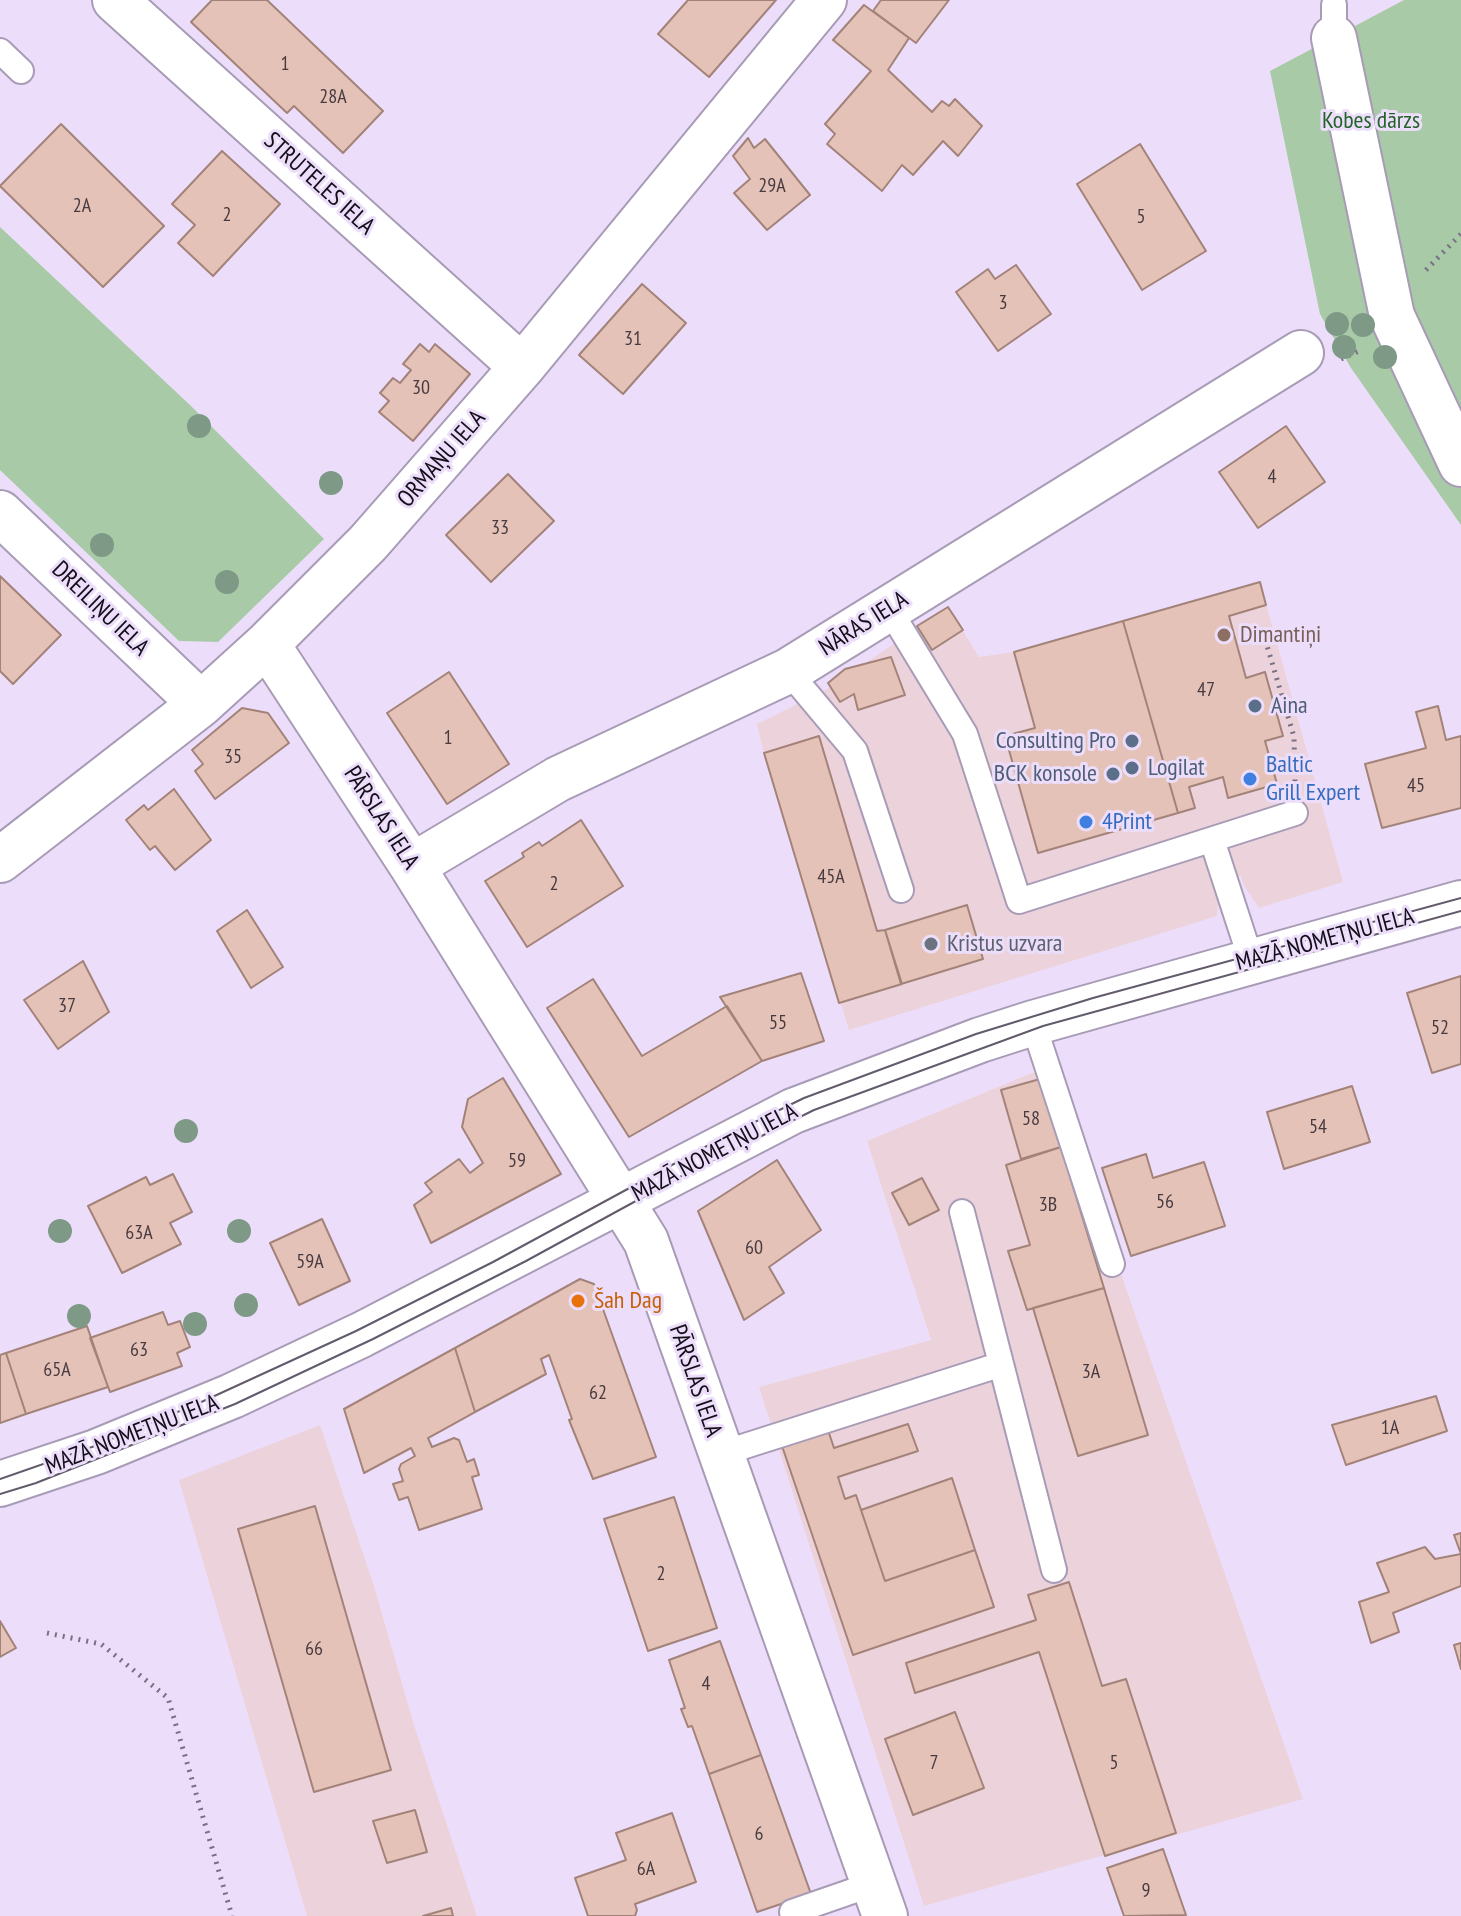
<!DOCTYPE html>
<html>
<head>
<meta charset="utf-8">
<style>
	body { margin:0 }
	canvas { display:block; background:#ecdefb }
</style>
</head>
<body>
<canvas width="1461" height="1916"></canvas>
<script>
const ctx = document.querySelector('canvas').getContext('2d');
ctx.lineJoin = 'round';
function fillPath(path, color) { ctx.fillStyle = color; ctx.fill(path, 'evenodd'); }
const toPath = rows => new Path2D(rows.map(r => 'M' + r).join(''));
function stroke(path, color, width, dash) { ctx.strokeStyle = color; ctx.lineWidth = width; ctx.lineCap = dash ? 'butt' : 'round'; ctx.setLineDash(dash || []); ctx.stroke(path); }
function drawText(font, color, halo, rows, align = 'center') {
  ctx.font = font + ' "PT Sans Narrow",sans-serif'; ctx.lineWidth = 6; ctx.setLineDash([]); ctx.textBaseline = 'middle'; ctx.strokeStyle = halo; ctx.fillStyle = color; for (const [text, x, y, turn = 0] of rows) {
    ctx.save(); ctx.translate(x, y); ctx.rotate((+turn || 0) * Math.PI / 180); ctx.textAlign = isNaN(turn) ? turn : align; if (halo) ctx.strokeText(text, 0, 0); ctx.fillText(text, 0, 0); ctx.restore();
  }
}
fillPath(toPath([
	[1260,582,1343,882,1259,908,1243,884,1241,876,1226,881,1219,893,1217,916,849,1030,765,759,757,724,829,688,948,607,979,657,1014,652],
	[1049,1066,1303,1799,924,1906,759,1387,931,1340,867,1141],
	[320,1425,374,1586,414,1725,477,1916,307,1916,179,1480]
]), '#ecd3db');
fillPath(toPath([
	[1404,0,1461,0,1461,525,1351,368,1320,314,1270,71],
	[0,227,190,405,324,539,218,642,179,641,0,470]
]), '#a8caa7');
const building = toPath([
	[212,0,267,0,383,111,343,153,294,106,287,113,191,22,212,0],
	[688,0,776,0,709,77,658,34,688,0],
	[881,0,949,0,916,43,873,11,881,0],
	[864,5,909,38,888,70,932,112,942,101,949,106,955,99,982,126,958,156,943,141,913,175,902,165,882,191,827,144,835,134,825,124,871,71,833,40,864,5],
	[61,124,164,226,103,287,0,186,61,124],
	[748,138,754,148,765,139,810,195,767,230,734,193,750,179,733,156,748,138],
	[1140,144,1206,251,1142,290,1077,184,1140,144],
	[222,151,280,204,213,276,178,243,195,225,172,204,222,151],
	[1016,265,1051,314,998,351,956,292,988,269,995,279,1016,265],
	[642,284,686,323,623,394,579,355,642,284],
	[420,344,429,352,435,344,470,374,413,441,379,412,389,401,380,393,393,378,400,383,411,370,403,364,420,344],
	[1286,426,1325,482,1258,528,1219,472,1286,426],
	[508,474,554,521,491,582,446,535,508,474],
	[0,576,61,635,13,684,0,671,0,576],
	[1260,582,1266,605,1229,616,1246,678,1265,672,1283,736,1265,741,1277,784,1228,798,1223,777,1189,787,1195,808,1178,813,1123,621,1260,582],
	[948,607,963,630,932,650,917,626,948,607],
	[1123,621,1178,813,1038,853,1005,736,1035,728,1014,652,1123,621],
	[891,657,905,695,858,710,854,694,840,702,828,683,845,669,891,657],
	[449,672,509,764,447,804,387,713,449,672],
	[1438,706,1446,740,1461,736,1461,808,1382,828,1365,764,1426,748,1416,712,1438,706],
	[242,708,268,713,289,743,215,799,195,771,203,764,192,750,242,708],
	[819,736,877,931,885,930,902,984,839,1003,764,753,819,736],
	[174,789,211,840,175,870,155,846,150,850,126,820,144,805,148,810,174,789],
	[581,820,623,886,527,947,485,881,524,857,522,853,539,842,542,846,581,820],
	[967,905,983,959,901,984,885,930,967,905],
	[247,910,283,967,251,988,217,931,247,910],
	[83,961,109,1012,58,1049,24,1000,83,961],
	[801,973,824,1041,762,1061,720,997,801,973],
	[1461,976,1461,1064,1432,1073,1407,993,1461,976],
	[593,979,642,1056,727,1006,762,1061,629,1137,547,1008,593,979],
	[503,1078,561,1174,431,1243,414,1205,432,1192,425,1183,459,1159,470,1173,483,1163,462,1127,468,1099,503,1078],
	[1040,1079,1061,1147,1021,1159,1001,1090,1040,1079],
	[1352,1086,1370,1142,1284,1169,1267,1112,1352,1086],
	[1061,1147,1104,1288,1027,1310,1008,1251,1030,1245,1006,1165,1061,1147],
	[1146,1154,1153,1178,1204,1162,1225,1226,1131,1256,1102,1168,1146,1154],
	[777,1160,821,1230,769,1267,784,1293,744,1320,698,1211,777,1160],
	[173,1174,192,1212,170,1223,181,1244,122,1273,88,1206,146,1177,150,1185,173,1174],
	[922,1178,939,1210,909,1225,892,1193,922,1178],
	[322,1219,350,1281,299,1305,270,1243,322,1219],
	[580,1279,594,1284,656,1457,593,1479,569,1420,572,1419,549,1355,541,1359,546,1374,475,1412,455,1348,580,1279],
	[1104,1288,1148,1435,1078,1456,1033,1308,1104,1288],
	[163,1312,168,1325,180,1321,190,1347,177,1353,182,1366,110,1392,90,1338,163,1312],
	[87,1326,108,1387,26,1414,6,1353,87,1326],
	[455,1348,475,1412,428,1438,432,1447,454,1438,459,1440,467,1462,474,1459,479,1475,472,1477,482,1509,419,1530,408,1497,399,1500,393,1484,403,1481,399,1469,401,1464,415,1456,411,1448,364,1473,344,1409,455,1348],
	[6,1353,26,1414,0,1423,0,1355,6,1353],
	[1436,1396,1447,1431,1346,1465,1332,1425,1436,1396],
	[908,1424,918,1451,838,1477,845,1499,856,1495,885,1581,975,1550,994,1607,853,1655,782,1446,828,1430,834,1448,908,1424],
	[952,1478,975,1550,885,1581,861,1510,952,1478],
	[674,1497,717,1628,648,1651,604,1519,674,1497],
	[315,1506,391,1770,314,1792,238,1529,315,1506],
	[1461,1533,1461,1586,1393,1613,1399,1632,1371,1643,1359,1602,1389,1592,1377,1563,1425,1547,1435,1559,1461,1554,1454,1535,1461,1533],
	[1069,1582,1102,1686,1126,1679,1176,1833,1105,1856,1039,1652,915,1693,906,1663,1036,1620,1028,1595,1069,1582],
	[0,1621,16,1648,0,1657,0,1621],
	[720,1641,761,1755,709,1774,692,1726,688,1727,681,1709,685,1708,669,1660,720,1641],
	[1461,1643,1461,1669,1454,1645,1461,1643],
	[955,1712,984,1788,913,1815,885,1739,955,1712],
	[761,1755,811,1894,757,1912,709,1774,761,1755],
	[415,1810,427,1852,387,1863,373,1821,415,1810],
	[672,1813,696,1882,635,1904,637,1910,635,1916,588,1916,575,1878,626,1860,616,1833,672,1813],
	[1163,1849,1186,1915,1124,1916,1107,1868,1163,1849],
	[451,1908,453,1916,423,1916,451,1908]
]);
fillPath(building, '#e5c2b8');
stroke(building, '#a38379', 2);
const service = toPath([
	[1334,5,1334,38],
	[0,51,21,71],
	[889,609,965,734,1019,901,1295,813],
	[788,671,855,751,901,890],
	[1212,840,1251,960],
	[1033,1023,1112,1264],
	[962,1212,1054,1570],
	[720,1454,999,1365],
	[792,1912,873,1884]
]);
const minor = toPath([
	[115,0,522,367],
	[1334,38,1392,316,1461,464],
	[0,513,201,704],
	[267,644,412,866,646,1241,885,1916],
	[0,860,201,704,267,644,368,543,522,367,824,0],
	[412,866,558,779,788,671,1301,353],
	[0,1484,96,1452,232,1396,361,1335,793,1111,980,1040,1033,1023,1461,903]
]);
stroke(service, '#a89bb6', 28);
stroke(minor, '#a89bb6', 48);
stroke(toPath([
	[1426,270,1461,234],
	[1341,359,1361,350],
	[1263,632,1294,737,1295,784],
	[47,1633,101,1644,168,1698,232,1916]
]), '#797083', 5, [2, 6]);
stroke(service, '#fff', 24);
stroke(minor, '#fff', 44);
stroke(toPath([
	[0,1479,92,1447,197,1404,356,1331,493,1262,718,1140,804,1098,976,1034,1093,998,1461,898],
	[0,1494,36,1483,235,1404,373,1339,526,1261,689,1172,814,1110,1043,1026,1461,911]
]), '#635b6c', 2);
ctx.fillStyle = '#7e9a87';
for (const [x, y] of [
	[1337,324],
	[1363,325],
	[1344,347],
	[1385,357],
	[199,426],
	[331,483],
	[102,545],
	[227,582],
	[186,1131],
	[60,1231],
	[239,1231],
	[246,1305],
	[79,1316],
	[195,1324]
]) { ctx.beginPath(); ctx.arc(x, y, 12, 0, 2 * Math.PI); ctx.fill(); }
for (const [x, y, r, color] of [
	[1224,635,8,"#8d6e63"],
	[1255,706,8,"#5c6f8a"],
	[1132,741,8,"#5c6f8a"],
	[1132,768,8,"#5c6f8a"],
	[1113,774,8,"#5c6f8a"],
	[1250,779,8,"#3f7fe0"],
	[1086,822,8,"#3f7fe0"],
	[931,944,8,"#6b7280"],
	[578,1301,8,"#e8710a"]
]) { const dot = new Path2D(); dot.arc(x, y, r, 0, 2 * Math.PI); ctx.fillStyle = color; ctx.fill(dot); stroke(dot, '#ecdefb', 3); }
drawText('20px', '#483b40', null, [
	["1",285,64],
	["28A",333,97],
	["29A",772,186],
	["2A",82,206],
	["2",227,215],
	["5",1141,217],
	["3",1003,303],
	["31",633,339],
	["30",421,388],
	["4",1272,477],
	["33",500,528],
	["47",1206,690],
	["1",448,738],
	["35",233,757],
	["45",1416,786],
	["45A",831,877],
	["2",554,884],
	["37",67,1006],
	["55",778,1023],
	["52",1440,1028],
	["58",1031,1119],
	["54",1318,1127],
	["59",517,1161],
	["56",1165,1202],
	["3B",1048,1205],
	["63A",139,1233],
	["60",754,1248],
	["59A",310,1262],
	["63",139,1350],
	["65A",57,1370],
	["3A",1091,1372],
	["62",598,1393],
	["1A",1390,1428],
	["2",661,1574],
	["66",314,1649],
	["4",706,1684],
	["7",934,1763],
	["5",1114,1763],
	["6",759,1834],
	["6A",646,1869],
	["9",1146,1891]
]);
drawText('24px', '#246328', '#ecdefb', [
	["Kobes dārzs",1371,121]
]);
drawText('24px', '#130e18', '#ecdefb', [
	["STRUTELES IELA",319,184,42],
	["ORMAŅU IELA",442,459,-49],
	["DREILIŅU IELA",100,609,44],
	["NĀRAS IELA",864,624,-32],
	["PĀRSLAS IELA",381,818,57],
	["MAZĀ NOMETŅU IELA",1325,940,-15],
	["MAZĀ NOMETŅU IELA",715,1153,-28],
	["PĀRSLAS IELA",695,1381,71],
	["MAZĀ NOMETŅU IELA",132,1435,-21]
]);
drawText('24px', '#785e54', '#ecdefb', [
	["Dimantiņi",1240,635]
], 'left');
drawText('24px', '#4e5e75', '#ecdefb', [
	["Aina",1271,706],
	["Consulting Pro",1116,741,"right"],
	["Logilat",1148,768],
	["BCK konsole",1097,774,"right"]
], 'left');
drawText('24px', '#366cbe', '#ecdefb', [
	["Baltic",1266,765],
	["Grill Expert",1266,793],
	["4Print",1102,822]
], 'left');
drawText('24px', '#5b616d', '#ecdefb', [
	["Kristus uzvara",947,944]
], 'left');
drawText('24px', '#c56008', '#ecdefb', [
	["Šah Dag",594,1301]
], 'left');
</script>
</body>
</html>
